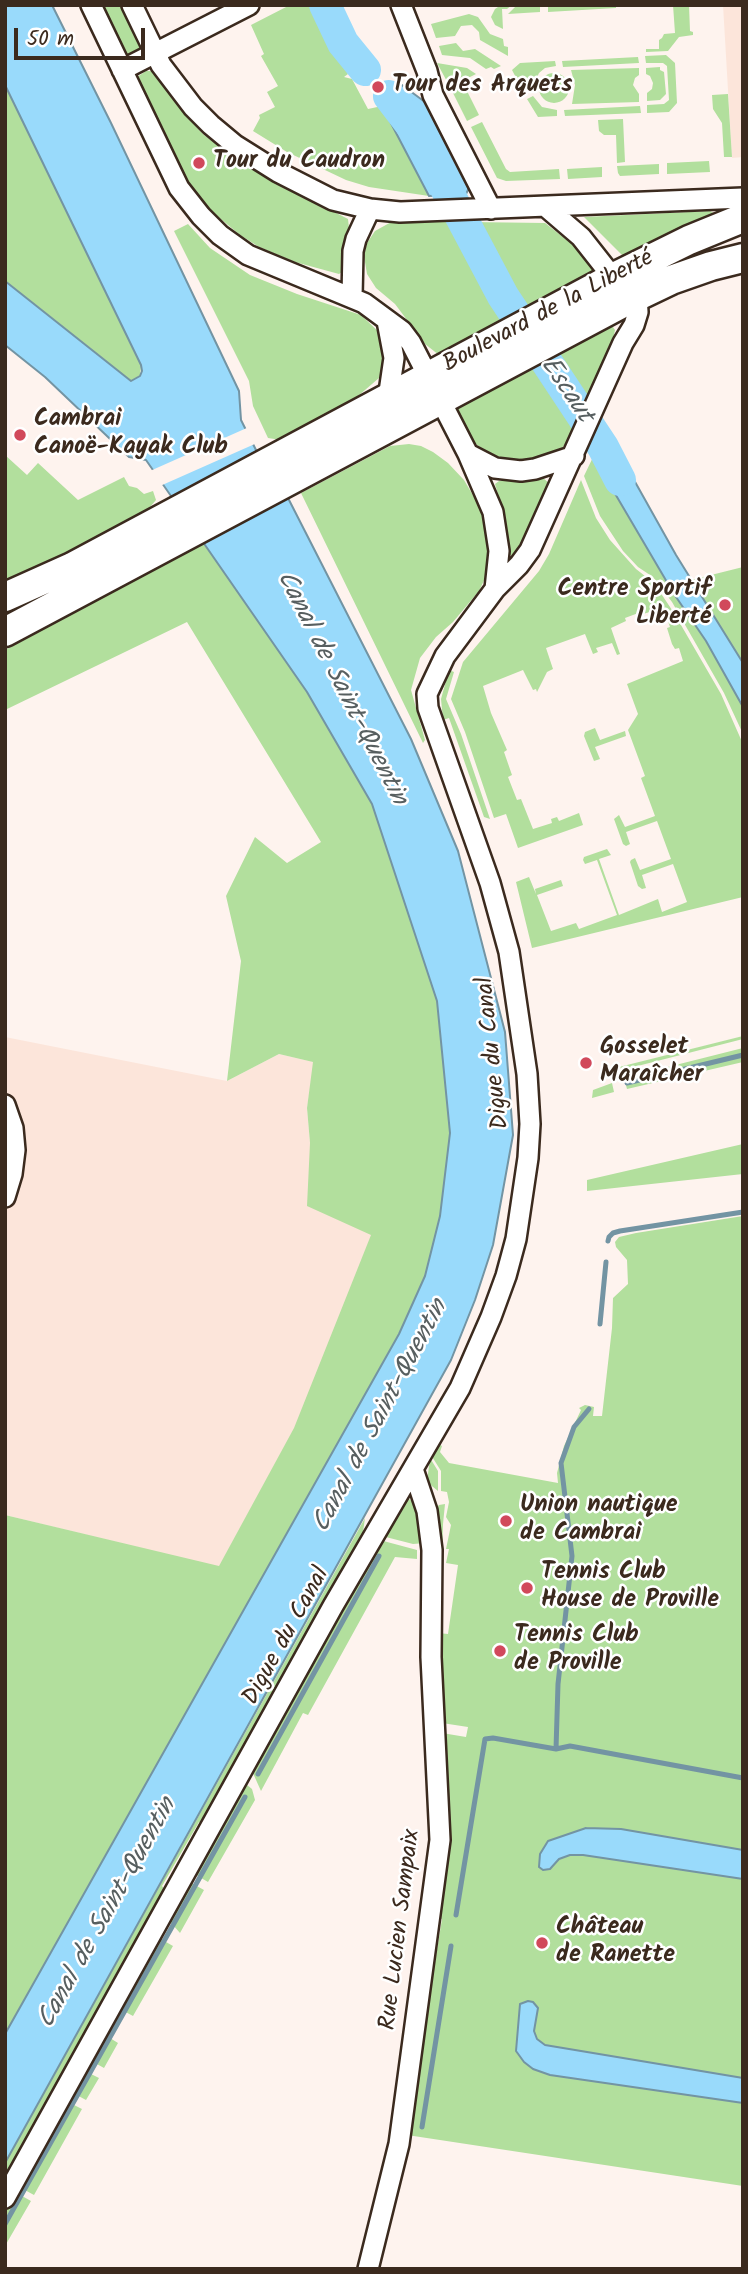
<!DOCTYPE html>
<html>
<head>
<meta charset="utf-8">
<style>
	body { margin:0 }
	#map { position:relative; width:748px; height:2274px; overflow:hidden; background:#fef3ee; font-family:Kalam,sans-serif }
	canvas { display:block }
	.frame { position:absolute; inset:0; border:7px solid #3b2a1e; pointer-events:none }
	.scale { position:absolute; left:14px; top:28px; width:131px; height:32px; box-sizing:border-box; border:4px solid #3b2a1e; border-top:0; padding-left:9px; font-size:21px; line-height:24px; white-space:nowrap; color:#3b2a1e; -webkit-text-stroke:5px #fff; paint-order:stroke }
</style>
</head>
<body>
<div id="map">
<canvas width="748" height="2274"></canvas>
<div class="frame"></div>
<div class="scale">50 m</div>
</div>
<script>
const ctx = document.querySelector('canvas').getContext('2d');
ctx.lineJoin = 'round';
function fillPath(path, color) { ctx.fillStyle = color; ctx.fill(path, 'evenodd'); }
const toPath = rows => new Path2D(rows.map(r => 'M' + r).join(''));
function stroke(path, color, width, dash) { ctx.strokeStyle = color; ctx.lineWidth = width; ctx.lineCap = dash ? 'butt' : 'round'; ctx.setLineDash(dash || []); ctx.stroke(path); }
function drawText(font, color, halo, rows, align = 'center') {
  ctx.font = font + ' Kalam,sans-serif'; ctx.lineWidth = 5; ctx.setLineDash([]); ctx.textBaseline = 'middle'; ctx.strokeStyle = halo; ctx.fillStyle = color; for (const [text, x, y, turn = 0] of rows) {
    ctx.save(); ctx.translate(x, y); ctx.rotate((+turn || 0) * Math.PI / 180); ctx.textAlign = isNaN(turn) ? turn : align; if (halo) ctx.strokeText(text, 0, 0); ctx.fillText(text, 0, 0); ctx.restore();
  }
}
fillPath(toPath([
	[723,5,743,5,743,157,732,158],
	[5,1037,227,1081,279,1054,314,1062,307,1108,310,1143,397,1218,381,1270,219,1567,5,1515]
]), '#fce5da');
fillPath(toPath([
	[100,5,122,5,140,41,140,49,134,54,128,55,122,51],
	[290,5,315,5,348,74,344,77,352,79,368,109,382,106,429,196,369,187,346,180,287,152,253,131,260,118,259,115,275,107,267,92,278,86,261,56,264,54,251,25],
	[501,5,512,5,507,9,502,9,503,29,495,25,491,17,495,9],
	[517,5,540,5,540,12,508,14],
	[548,5,616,5,616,8,548,12],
	[673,5,689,5,690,31,693,32,693,35,679,37,668,51,646,52,646,49,659,49,659,40,662,38,664,34,675,33],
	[469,14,478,17,490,34,503,39,504,46,508,47,508,56,480,40,479,32,472,25,461,26,455,36,436,38,431,24],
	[456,43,463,51,475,49,501,66,494,69,491,67,486,69,470,58,442,55,439,46],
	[666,55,675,63,677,103,669,112,647,113,647,105,664,104,669,100,667,66,663,63,646,63,645,56],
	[638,57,639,63,563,67,562,61],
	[555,61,556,66,545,68,539,73,532,88,522,89,512,70,520,63],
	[437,63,467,68,476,74,450,87],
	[660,67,660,70,664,72,666,94,660,100,647,101,647,93,652,89,653,83,650,76,646,74,646,68],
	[639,68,639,75,635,78,633,85,639,94,639,102,572,104,575,85,571,70],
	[146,71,151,71,188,118,204,135,227,152,278,183,348,219,349,228,344,244,345,270,339,274,295,262,259,247,240,235,204,205,181,173,139,83,137,77],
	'539 88a15 15 0 1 1 30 0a15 15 0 1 1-30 0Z',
	[5,85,141,365,140,376,131,381,5,281],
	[464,85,479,115,467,121,452,91],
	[728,94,732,157,724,157,722,123,713,109,712,95],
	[533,96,542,107,557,110,557,116,538,117,527,99],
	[640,106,641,113,565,116,564,110],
	[623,119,625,162,617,163,616,135,604,135,599,131,598,120],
	[482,122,506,169,510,172,559,169,560,179,506,181,497,178,471,127],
	[709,161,710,172,667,174,667,163],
	[659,164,659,174,620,176,618,173,617,166],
	[602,167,602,177,568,179,567,169],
	[710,211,717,215,624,257,584,217],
	[393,221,545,223,576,247,593,267,593,273,446,356,439,355,425,344,395,304,376,288,367,274,364,256,367,243,375,231],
	[188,224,210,248,250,275,297,294,361,315,381,334,387,358,379,378,351,402,281,440,268,438,253,406,249,381,174,231],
	[611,324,615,330,612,345,589,401,555,351],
	[531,363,576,431,561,449,553,454,528,461,511,461,494,457,473,442,456,412,457,407,460,403],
	[409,444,421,446,433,452,448,463,464,480,484,514,491,549,489,570,479,591,453,622,436,637,420,658,411,690,425,740,423,743,301,493,390,446],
	[595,453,607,480,674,594,706,641,743,707,743,734,724,693,672,602,653,577,638,567,623,551,600,516,584,476],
	[5,455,27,475,38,463,78,500,124,477,129,486,137,488,144,494,153,491,156,500,145,513,65,555,5,581],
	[543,478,550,484,529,531,517,552,513,556,509,555,506,521,495,484,499,481],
	[581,480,596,518,610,540,636,569,654,583,674,613,721,694,743,744,743,897,532,948,516,882,529,877,536,894,535,889,561,880,563,886,537,895,551,931,576,923,579,929,617,915,597,860,585,864,583,860,584,857,607,849,611,855,599,859,619,915,658,899,662,912,687,902,673,864,642,875,646,888,642,889,638,886,630,862,631,860,635,858,640,870,671,859,657,821,626,832,630,844,626,846,623,844,614,819,619,815,625,827,655,816,641,778,645,776,628,730,638,714,627,684,683,661,679,648,675,649,672,644,667,628,670,627,665,613,662,614,660,609,643,614,641,612,625,618,626,621,611,628,620,654,617,655,612,643,596,648,598,652,593,654,585,634,546,648,553,669,547,672,537,692,536,689,533,690,523,670,483,686,491,713,507,750,504,752,512,775,508,777,517,800,521,799,533,829,552,823,551,819,557,817,559,821,579,813,583,825,518,848,506,814,494,818,465,732,451,699,463,662,539,571,549,554],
	[204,543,307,692,372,804,437,1001,450,1133,440,1216,425,1276,399,1334,5,2034,5,1515,219,1566,294,1428,371,1235,307,1206,310,1143,307,1108,313,1062,279,1054,227,1081,241,961,226,896,255,837,287,863,321,842,187,622,5,710,5,650],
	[743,567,743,663,691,580],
	[449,670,454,672,446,699,461,734,490,819,484,817,449,718,443,720,441,699],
	[595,728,600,740,625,731,626,736,595,747,600,759,594,761,584,736,585,732],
	[743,1036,743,1039,622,1070,619,1067],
	[743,1048,743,1062,627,1089,624,1078],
	[612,1083,614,1092,592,1098,593,1090],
	[743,1144,743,1174,587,1191,587,1180],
	[743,1216,743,2186,407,2135,442,1919,437,1918,442,1733,466,1737,468,1727,442,1723,438,1633,448,1634,458,1565,446,1563,449,1549,446,1549,451,1525,446,1517,449,1502,447,1492,441,1491,441,1471,431,1455,437,1445,440,1445,442,1446,440,1452,449,1463,558,1483,557,1473,564,1446,581,1410,579,1408,585,1405,594,1407,593,1416,602,1416,612,1328,613,1298,628,1284,627,1260,616,1247,615,1242,619,1237,636,1233],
	[430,1458,438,1471,438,1491,427,1482],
	[407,1498,416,1503,425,1543,413,1544,378,1535,403,1500],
	[445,1504,443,1524,442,1557,439,1557,435,1509,439,1505],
	[365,1518,362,1539,204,1824,199,1822,162,1886,167,1893,5,2183,5,2163],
	[376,1539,417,1550,417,1559,395,1557,308,1715,303,1713,261,1791,252,1771],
	[247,1785,252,1789,255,1800,208,1882,196,1875,195,1872,238,1788],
	[187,1884,193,1884,204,1890,180,1933,166,1917],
	[159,1938,173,1946,133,2016,120,2009],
	[102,2033,118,2043,104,2068,88,2059],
	[83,2070,99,2078,86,2100,71,2092],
	[68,2102,82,2109,34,2195,21,2188],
	[14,2195,22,2196,31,2201,5,2246,5,2207]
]), '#b2df9d');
const water = toPath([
	[5,5,52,5,111,123,239,391,241,420,257,452,263,449,411,739,458,851,505,1032,513,1135,493,1245,475,1300,451,1360,5,2163,5,2034,399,1334,425,1276,440,1216,450,1133,437,1001,372,804,307,692,146,460,129,457,45,377,5,345,5,281,131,381,140,376,142,371,141,365,5,85,5,5],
	[402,85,429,105,470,186,466,194,429,196,382,106,393,91,400,91,402,85],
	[451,223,476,223,501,267,480,279,451,223],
	[509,279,518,294,496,307,487,292,509,279],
	[558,356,584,394,570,423,534,369,558,356],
	[606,430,676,555,743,663,743,707,706,641,674,594,607,480,595,453,606,430],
	[586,1828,621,1829,743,1850,743,1879,583,1855,570,1855,559,1859,550,1869,543,1870,539,1867,540,1854,548,1841,586,1828],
	[528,2001,533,2002,538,2008,534,2031,537,2039,545,2045,743,2078,743,2103,550,2075,533,2069,524,2062,516,2051,520,2004,528,2001]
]);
fillPath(water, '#99dafb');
stroke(water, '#7394a3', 2);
fillPath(toPath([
	[249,427,257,443,160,486,150,471]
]), '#fef3ee');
stroke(toPath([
	[627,1083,743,1055],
	[608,1241,609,1237,613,1233,620,1231,743,1212],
	[600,1324,606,1262],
	[556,1749,570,1746,743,1778],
	[258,1774,379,1556],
	[456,1915,485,1739,493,1738,556,1749,558,1684,572,1556,561,1463,574,1427,589,1409],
	[422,2127,451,1946],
	[5,2224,245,1797]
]), '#7394a3', 5);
stroke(toPath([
	[325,5,343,43,365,70],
	[389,96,415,130,503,296,603,447,620,480]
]), '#99dafb', 32);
const minor = toPath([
	[91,5,179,188,201,216,220,235,248,255,364,303,402,331,411,343,468,454,493,512,499,551,495,589],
	[132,5,161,65,193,107,211,125,235,145,278,172,333,200,370,209,400,212,743,198],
	[401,5,427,71,433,95,491,209],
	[122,70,249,5],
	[546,207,581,237,607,270,617,290],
	[352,297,353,251,356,239,370,209],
	[387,321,394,358,388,399],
	[468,454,495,468,521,471,535,469,574,456],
	[5,1105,13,1128,15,1150,12,1174,5,1197],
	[5,2198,333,1606,460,1388,491,1317,506,1276,516,1239,528,1158,530,1124,527,1074,509,952,490,883,428,708,427,694,445,656,495,589,519,565,530,550,623,343,634,325,638,312,637,296],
	[368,2269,399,2144,440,1840,431,1657,432,1550,427,1511,413,1469]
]);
const secondary = toPath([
	[5,597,72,567,612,278,689,240,743,218],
	[5,632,623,303,671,280,711,266,743,258]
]);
stroke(minor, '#3b2a1e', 24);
stroke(secondary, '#3b2a1e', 33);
stroke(minor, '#fff', 19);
stroke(secondary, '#fff', 28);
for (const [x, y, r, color] of [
	[378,87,7,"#d1495b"],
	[199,163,7,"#d1495b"],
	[20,435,7,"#d1495b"],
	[725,605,7,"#d1495b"],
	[586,1063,7,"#d1495b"],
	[506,1521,7,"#d1495b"],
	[527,1588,7,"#d1495b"],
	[500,1651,7,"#d1495b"],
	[542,1943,7,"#d1495b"]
]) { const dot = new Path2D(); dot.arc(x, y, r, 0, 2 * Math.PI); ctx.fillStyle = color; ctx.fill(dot); stroke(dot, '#fff', 2.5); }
drawText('bold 24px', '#3b2a1e', '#fff', [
	["Tour des Arquets",392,87],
	["Tour du Caudron",213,163],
	["Cambrai",34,421],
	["Canoë-Kayak Club",34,449],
	["Centre Sportif",711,591,"right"],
	["Liberté",711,619,"right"],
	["Gosselet",600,1049],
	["Maraîcher",600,1077],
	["Union nautique",520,1507],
	["de Cambrai",520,1535],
	["Tennis Club",541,1574],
	["House de Proville",541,1602],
	["Tennis Club",514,1637],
	["de Proville",514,1665],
	["Château",556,1929],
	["de Ranette",556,1957]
], 'left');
drawText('24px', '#3b2a1e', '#fff', [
	["Boulevard de la Liberté",549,313,-28],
	["Digue du Canal",495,1053,-96],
	["Digue du Canal",288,1637,-61],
	["Rue Lucien Sampaix",402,1930,-83]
]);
drawText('italic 26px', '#575f60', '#fff', [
	["Escaut",565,391,56],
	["Canal de Saint-Quentin",340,689,63],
	["Canal de Saint-Quentin",382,1417,-62],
	["Canal de Saint-Quentin",109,1914,-61]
]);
</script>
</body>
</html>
